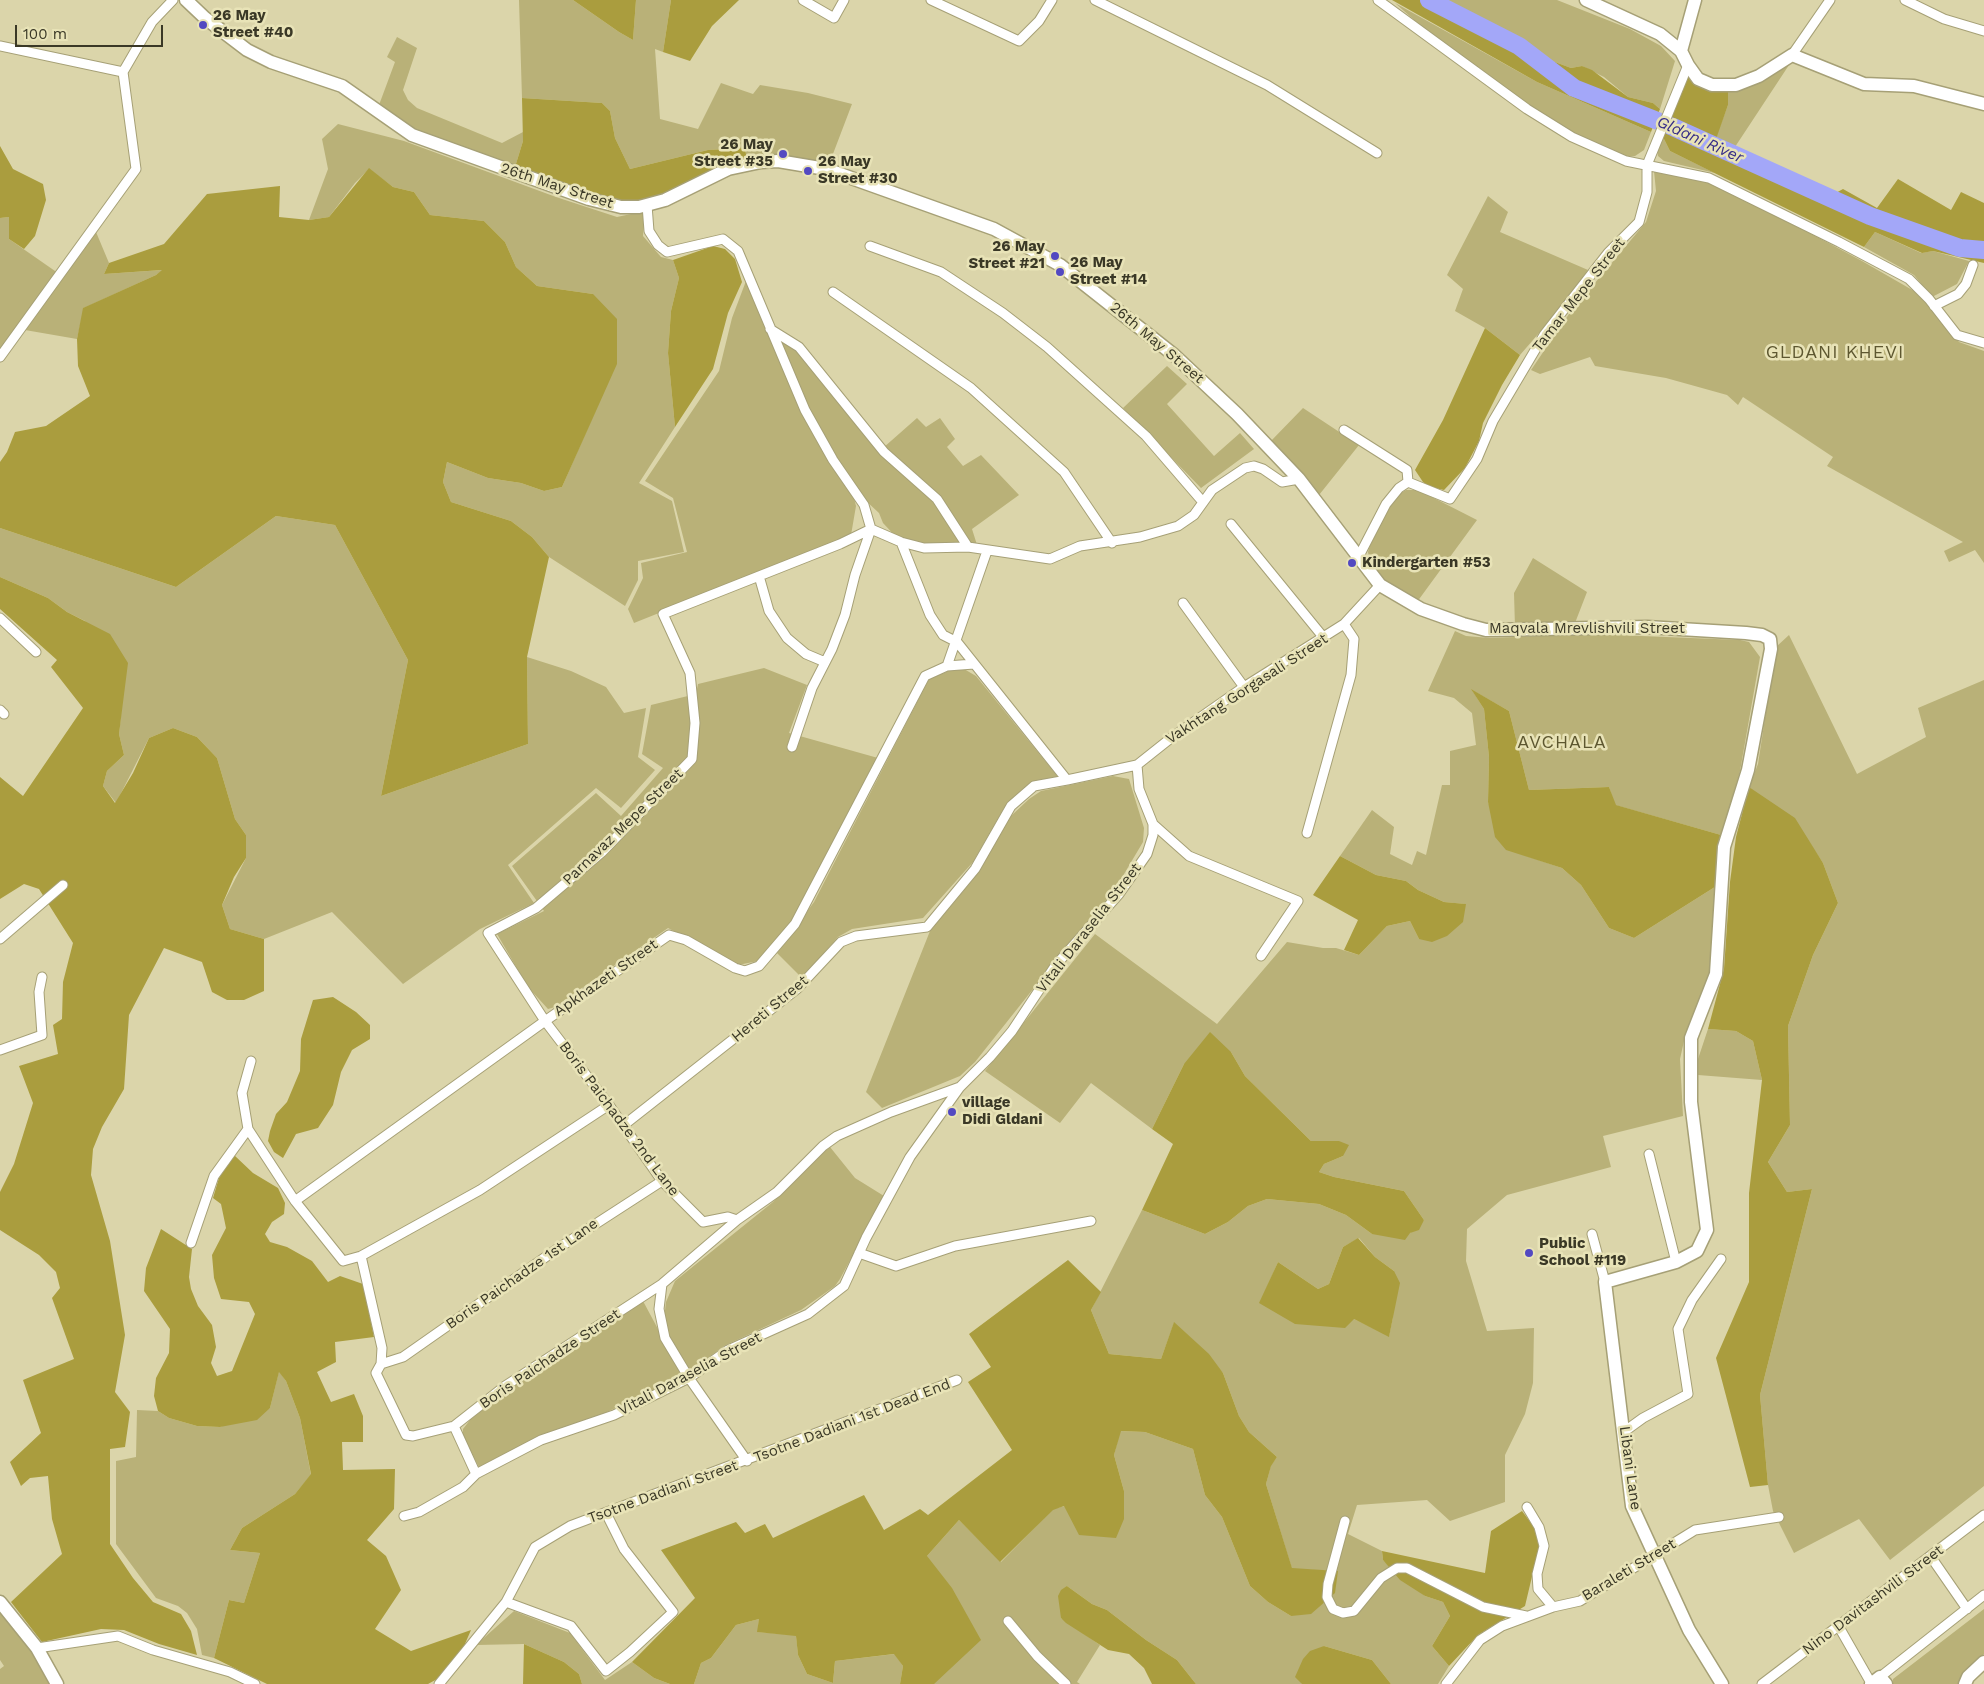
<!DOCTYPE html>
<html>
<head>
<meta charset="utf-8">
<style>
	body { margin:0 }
	#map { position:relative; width:1984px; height:1684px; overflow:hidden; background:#dbd5aa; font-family:"Work Sans",sans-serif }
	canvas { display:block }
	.scale { position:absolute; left:15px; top:25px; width:148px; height:22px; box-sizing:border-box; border:2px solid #3a3826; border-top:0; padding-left:6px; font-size:15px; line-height:18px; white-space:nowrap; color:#3a3826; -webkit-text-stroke:4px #e8e3b7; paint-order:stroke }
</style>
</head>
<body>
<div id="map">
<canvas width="1984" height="1684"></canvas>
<div class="scale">100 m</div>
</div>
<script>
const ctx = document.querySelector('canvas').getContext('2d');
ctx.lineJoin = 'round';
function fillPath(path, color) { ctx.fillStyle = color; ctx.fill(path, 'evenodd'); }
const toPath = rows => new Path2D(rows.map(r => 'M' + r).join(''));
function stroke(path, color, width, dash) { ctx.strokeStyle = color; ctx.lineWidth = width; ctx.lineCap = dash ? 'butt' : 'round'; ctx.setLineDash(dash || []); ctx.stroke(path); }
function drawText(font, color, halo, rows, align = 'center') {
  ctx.font = font + ' "Work Sans",sans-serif'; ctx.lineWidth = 5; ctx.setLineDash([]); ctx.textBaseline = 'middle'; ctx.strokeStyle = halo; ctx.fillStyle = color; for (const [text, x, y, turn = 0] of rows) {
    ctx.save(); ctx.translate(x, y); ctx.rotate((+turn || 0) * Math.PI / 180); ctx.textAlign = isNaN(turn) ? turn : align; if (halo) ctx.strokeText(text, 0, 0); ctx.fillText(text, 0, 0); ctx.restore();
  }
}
fillPath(toPath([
	[519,0,573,0,619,32,633,40,636,0,671,0,663,52,655,49,660,119,698,129,721,83,753,94,760,85,808,93,852,104,828,167,747,161,745,148,708,150,630,169,615,138,610,111,602,103,522,98],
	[1442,0,1557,0,1630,29,1661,46,1675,61,1660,109,1653,103,1628,97,1604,77,1582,66,1571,68,1555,62],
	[1395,3,1537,82,1651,132,1644,150,1635,156,1626,157,1570,131,1520,101,1439,42],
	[397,37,417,48,403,90,408,100,417,108,502,143,523,132,523,141,515,167,407,127,379,105,395,62,387,57],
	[1786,63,1789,65,1733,150,1714,142,1728,105,1728,88],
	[338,124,404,141,556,197,617,217,645,211,643,236,661,257,673,260,679,278,671,311,668,353,675,427,639,483,672,501,684,552,638,561,638,580,625,606,549,557,532,537,511,521,451,502,443,482,447,462,488,478,521,483,544,491,562,487,600,400,593,294,537,286,516,267,505,242,484,221,430,215,414,192,393,187,369,169,355,183,329,217,309,220,328,169,322,139],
	[1663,137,1670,151,1715,173,1664,161,1658,156,1657,150],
	[1654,171,1720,185,1862,261,1921,295,1959,342,1984,351,1984,563,1975,550,1949,562,1944,551,1963,542,1827,466,1833,457,1743,397,1738,405,1727,395,1666,378,1595,366,1590,357,1540,374,1531,370,1569,314,1646,222,1656,191],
	[1488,196,1508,212,1500,232,1588,270,1558,311,1520,355,1485,328,1455,311,1463,289,1447,275],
	[9,217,9,239,55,271,60,279,96,232,109,263,104,274,163,270,156,275,84,308,77,339,25,330,18,325,0,349,0,218],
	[1875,232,1921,253,1933,251,1969,261,1957,284,1932,297,1914,275,1864,247],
	[755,278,774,326,796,340,817,362,837,396,864,435,869,431,883,448,917,418,926,427,940,418,955,439,947,447,963,466,981,455,1019,495,972,529,978,548,907,544,898,539,883,523,879,513,865,500,854,498,856,506,851,535,839,541,634,623,628,609,643,578,641,563,687,552,673,498,645,481,719,371,732,318,746,281],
	[1167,366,1187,384,1167,404,1214,456,1240,433,1254,449,1201,488,1123,408],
	[1303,408,1359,445,1319,495,1270,442],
	[1406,490,1415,490,1424,493,1477,520,1417,602,1388,588,1371,567,1368,552,1375,526,1401,493],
	[276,516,335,525,408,660,381,796,528,744,527,657,571,671,606,687,624,713,646,708,638,757,655,770,621,808,596,788,508,865,534,903,480,929,403,984,332,912,264,939,230,929,222,905,246,858,246,835,235,819,217,758,197,737,173,728,149,738,116,803,103,786,107,771,124,755,119,734,121,715,85,621,67,612,48,598,0,577,0,528,176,587],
	[1533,558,1587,592,1575,623,1515,627,1514,593],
	[1455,631,1466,636,1490,638,1592,634,1740,640,1749,642,1760,657,1740,771,1721,835,1615,805,1609,787,1529,790,1509,711,1472,690,1484,709,1489,757,1488,802,1506,849,1562,868,1581,885,1609,928,1634,938,1718,885,1712,969,1686,1032,1680,1059,1683,1116,1603,1136,1611,1167,1507,1195,1467,1229,1466,1261,1487,1331,1534,1328,1533,1383,1525,1414,1505,1455,1505,1502,1450,1521,1427,1500,1357,1505,1348,1534,1382,1551,1383,1560,1425,1596,1443,1602,1450,1616,1432,1646,1449,1666,1438,1684,1391,1684,1372,1660,1324,1646,1300,1680,1302,1684,1196,1684,1177,1660,1146,1640,1107,1610,1092,1604,1067,1586,1061,1618,1100,1645,1077,1682,1080,1684,934,1684,927,1556,959,1520,1001,1562,1053,1509,1124,1491,1114,1455,1120,1431,1145,1432,1193,1449,1205,1495,1222,1517,1250,1586,1268,1602,1291,1616,1338,1571,1292,1569,1266,1484,1271,1465,1277,1457,1249,1432,1239,1416,1223,1373,1174,1323,1161,1359,1109,1354,1091,1310,1142,1210,1205,1234,1228,1222,1248,1206,1267,1199,1319,1204,1346,1215,1372,1234,1410,1233,1424,1220,1404,1191,1334,1177,1319,1172,1324,1164,1343,1156,1339,1141,1311,1141,1245,1076,1231,1052,1184,1064,1152,1129,1091,1083,1060,1123,985,1071,1095,934,1217,1024,1287,942,1323,948,1336,948,1359,955,1387,926,1410,921,1419,939,1465,904,1444,902,1418,890,1406,881,1376,875,1340,856,1372,810,1394,827,1390,854,1412,865,1417,851,1426,855,1442,785,1450,785,1450,751,1476,745,1472,713,1454,698,1428,691],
	[1359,1238,1375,1257,1394,1271,1393,1317,1389,1336,1354,1319,1260,1303,1278,1262,1318,1289,1329,1284,1343,1247],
	[1789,635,1857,774,1926,737,1918,708,1984,680,1984,1486,1890,1560,1859,1519,1794,1553,1773,1511,1768,1485,1760,1395,1812,1189,1787,1192,1768,1162,1790,1125,1788,1026,1813,955,1838,903,1823,863,1809,842,1749,787,1758,764,1776,647],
	[764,668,807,685,789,733,878,758,793,921,758,961,738,965,668,928,555,1007,548,1009,528,987,497,934,544,911,512,866,596,793,621,816,663,768,642,754,651,705,696,694,698,684],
	[964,669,976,676,1058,777,1030,783,1004,808,973,862,923,918,852,929,838,937,802,978,777,953,814,902,929,679,951,670],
	[1113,776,1129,779,1144,828,1143,842,1114,891,1076,935,975,1062,960,1076,882,1108,866,1092,930,931,971,882,1011,816,1029,799,1041,791],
	[1708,1029,1736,1031,1753,1041,1762,1080,1698,1075,1698,1059],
	[830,1147,855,1178,884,1196,840,1279,835,1286,801,1310,724,1346,690,1371,669,1337,664,1319,666,1302,675,1281,773,1202,814,1160],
	[643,1301,682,1374,680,1377,605,1413,539,1436,479,1467,463,1436,463,1429,470,1420,510,1388],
	[279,1371,286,1381,300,1418,311,1475,295,1494,242,1528,230,1550,260,1553,244,1603,229,1600,214,1658,202,1655,197,1629,187,1613,178,1606,156,1598,116,1544,116,1461,136,1457,137,1410,158,1411,169,1418,197,1426,220,1427,270,1408],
	[1984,1609,1984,1654,1973,1663,1960,1684,1893,1684,1893,1679],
	[514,1611,570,1633,605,1680,632,1662,654,1678,670,1684,582,1684,579,1674,564,1662,524,1644,476,1645],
	[0,1612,30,1647,52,1684,0,1684,0,1669,4,1666,0,1660],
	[759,1619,758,1632,796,1635,798,1655,807,1674,833,1683,835,1661,895,1654,903,1666,900,1684,694,1684,701,1663,711,1658,736,1625]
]), '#b9b178');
fillPath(toPath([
	[573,0,636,0,633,40,619,32],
	[671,0,739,0,712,26,690,61,663,52],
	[1392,0,1442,0,1555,62,1571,68,1582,66,1592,70,1628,97,1653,103,1660,109,1651,132,1537,82],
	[1688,75,1728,88,1728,105,1715,142,1832,195,1843,189,1877,208,1898,179,1951,210,1961,192,1984,203,1984,263,1933,251,1922,253,1875,232,1864,247,1670,151,1663,137],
	[522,98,602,103,610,111,615,138,630,169,708,150,745,148,747,161,673,190,637,202,608,200,515,167,523,141],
	[0,146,13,169,43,184,46,200,35,236,24,249,9,239,9,217,0,218],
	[369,168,393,187,414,192,430,215,484,221,505,242,516,267,537,286,593,294,617,319,617,364,562,487,544,491,521,483,488,478,447,462,443,482,451,502,511,521,532,537,549,557,527,657,528,744,381,796,408,660,335,525,276,516,176,587,0,528,0,462,7,452,15,432,46,426,90,396,78,366,77,339,83,308,156,275,162,270,104,274,109,263,164,244,207,194,280,186,279,217,309,220,329,217],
	[713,246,725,249,735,259,742,282,728,313,713,369,675,427,668,353,671,311,679,278,673,260],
	[1485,328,1520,355,1502,385,1483,423,1479,441,1465,468,1444,490,1430,487,1423,482,1415,470,1443,420],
	[0,577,48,598,67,612,110,634,128,663,119,734,124,755,107,771,103,786,115,803,133,773,149,738,173,728,197,737,217,758,235,819,246,835,246,858,234,877,222,905,230,929,264,939,264,991,244,1000,227,1000,212,992,202,962,164,948,129,1015,124,1089,102,1127,93,1149,91,1175,110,1241,125,1335,115,1392,130,1412,125,1447,110,1449,110,1544,133,1578,153,1602,181,1614,191,1631,197,1655,159,1644,124,1630,101,1629,42,1642,11,1602,62,1554,52,1519,48,1476,30,1478,21,1486,10,1462,41,1433,23,1380,74,1359,52,1298,60,1288,56,1272,39,1255,0,1230,0,1192,14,1164,33,1103,19,1066,58,1054,53,1025,62,1019,63,982,73,943,39,889,24,884,0,899,0,777,23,796,83,708,51,667,57,660,0,609],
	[1471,689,1509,711,1529,790,1609,787,1616,805,1721,835,1716,859,1718,885,1634,938,1609,928,1581,885,1562,868,1506,850,1495,837,1488,802,1489,757,1484,709],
	[1749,787,1795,818,1823,863,1838,903,1813,955,1788,1026,1790,1125,1768,1162,1787,1192,1812,1189,1760,1395,1768,1485,1750,1487,1716,1358,1749,1282,1749,1193,1762,1080,1753,1041,1736,1031,1708,1029,1724,969,1730,882,1736,837],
	[1340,856,1376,875,1406,881,1418,890,1444,902,1466,904,1463,922,1447,936,1432,942,1419,939,1410,921,1387,926,1359,955,1344,950,1358,920,1313,895],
	[333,997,356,1012,370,1025,370,1039,352,1050,341,1072,333,1105,318,1128,296,1134,283,1158,274,1152,268,1141,270,1131,276,1114,287,1102,300,1071,301,1039,313,1000],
	[1210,1032,1231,1052,1245,1076,1311,1141,1339,1141,1349,1145,1343,1156,1324,1164,1319,1172,1334,1177,1404,1191,1424,1220,1419,1230,1410,1233,1405,1240,1372,1234,1346,1215,1319,1204,1267,1199,1248,1206,1228,1222,1205,1234,1142,1210,1173,1144,1152,1129,1184,1064],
	[234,1155,253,1173,278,1188,285,1203,284,1214,272,1222,265,1234,270,1242,287,1247,312,1261,328,1282,340,1276,363,1284,374,1337,335,1342,336,1362,317,1372,331,1402,354,1394,363,1416,363,1442,342,1442,343,1470,395,1469,394,1509,367,1540,386,1556,401,1590,375,1629,411,1651,471,1630,461,1653,439,1678,428,1684,267,1684,214,1658,229,1600,244,1603,260,1553,230,1550,242,1528,295,1494,311,1474,300,1418,286,1381,279,1372,270,1408,257,1420,220,1427,197,1426,169,1418,158,1411,154,1396,156,1378,169,1353,170,1329,144,1291,146,1268,161,1229,192,1249,189,1277,191,1289,198,1306,212,1325,216,1347,211,1363,217,1376,232,1371,255,1314,249,1302,221,1299,214,1278,212,1255,226,1228,221,1204,213,1198,219,1178],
	[1358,1238,1375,1257,1394,1271,1400,1283,1389,1337,1354,1319,1345,1328,1295,1324,1259,1303,1278,1262,1318,1289,1329,1284,1343,1247],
	[1068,1260,1101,1292,1091,1310,1109,1354,1161,1359,1174,1322,1209,1354,1223,1373,1239,1416,1249,1432,1277,1457,1271,1466,1266,1484,1292,1568,1338,1571,1335,1593,1311,1614,1291,1616,1268,1602,1250,1586,1222,1517,1205,1495,1193,1449,1145,1432,1121,1431,1114,1455,1124,1491,1124,1519,1116,1538,1079,1535,1064,1506,1053,1510,1000,1562,959,1520,927,1556,952,1588,981,1640,934,1684,900,1684,903,1666,894,1654,835,1661,833,1683,807,1674,798,1655,796,1636,757,1632,759,1619,736,1625,711,1658,701,1663,694,1684,670,1684,654,1678,632,1662,695,1598,661,1550,736,1522,745,1533,765,1524,773,1538,864,1495,884,1530,920,1509,928,1515,1012,1450,968,1382,991,1367,969,1334],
	[1522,1511,1534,1527,1539,1547,1525,1606,1478,1635,1449,1666,1432,1646,1450,1616,1443,1602,1425,1596,1400,1580,1383,1560,1382,1551,1485,1573,1491,1531],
	[1067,1586,1092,1604,1107,1610,1146,1640,1177,1660,1196,1684,1152,1684,1144,1668,1129,1654,1108,1650,1066,1623,1061,1618,1058,1596,1061,1590],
	[524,1644,564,1662,579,1674,582,1684,523,1684],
	[1324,1646,1372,1660,1391,1684,1302,1684,1295,1677,1303,1659,1310,1651]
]), '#aa9d3e');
stroke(toPath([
	[1429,0,1519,46,1574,88,1673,127,1870,216,1960,248,1984,250]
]), '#a3a7f8', 18);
const street = toPath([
	[803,0,834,18,844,0],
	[931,0,1019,41,1039,21,1052,0],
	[1095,0,1267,85,1377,153],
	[1378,0,1527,109,1572,137,1626,161,1709,178,1839,242,1909,279,1929,299,1957,335,1984,343],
	[1905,0,1944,19,1984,31],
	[0,46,123,72],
	[1792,55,1830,0],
	[123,72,152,22,173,0],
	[647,205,649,231,658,245,667,252,723,239,738,251,805,410,833,460,864,505,871,529],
	[870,246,941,272,1003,313,1047,347,1146,436,1202,501],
	[833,292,971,388,1064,472,1112,543],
	[1934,306,1958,294,1966,284,1973,265],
	[770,329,799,347,884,452,937,499,968,547],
	[0,357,136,169,123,72],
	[1344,430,1407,470,1408,482],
	[1408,482,1450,499,1477,459,1493,421,1544,335,1608,253,1639,222,1647,192,1647,165,1688,65],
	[1231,524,1324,638],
	[871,529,901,542,924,548,968,547,1050,559,1080,546,1140,537,1178,526,1194,515,1212,490,1245,468,1254,466,1263,469,1282,482,1299,479],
	[901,542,930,615,943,635,957,642,1067,780,1137,765,1171,738,1244,687,1344,624,1380,585],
	[1358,558,1386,504,1399,488,1408,482],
	[759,576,769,611,787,638,806,654,825,662],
	[1183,603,1244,687],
	[0,618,36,652],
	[947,666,987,551],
	[0,710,4,714],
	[792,747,812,688,832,649,845,615,855,575,871,529],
	[1153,824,1189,856,1298,901,1261,956],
	[1307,833,1351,675,1354,639,1344,624],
	[0,939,63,885],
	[0,1050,42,1035,39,992,42,977],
	[251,1061,242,1093,248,1129,295,1201,343,1261,361,1256],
	[609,1105,480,1190,361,1256,382,1348,381,1364,376,1373,406,1435,413,1436,454,1426,505,1386,662,1284,737,1220,777,1192,823,1146,837,1136,891,1112,960,1087],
	[624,1125,797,989,841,942,856,936,927,927,975,869,1011,806,1034,786,1067,780],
	[1649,1154,1676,1262],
	[295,1201,545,1021,669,935,686,940,735,968,745,971,759,966,795,924,925,676,947,666,974,664],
	[737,1220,728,1217,703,1222,662,1181,609,1105,545,1021,488,933,536,908,602,852,692,759,695,723,690,673,663,614,840,544,871,529],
	[1592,1234,1605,1282],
	[191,1243,214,1176,248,1129],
	[859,1253,896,1266,955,1246,1091,1221],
	[662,1284,659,1309,665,1338,689,1378,747,1461],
	[381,1364,403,1357,557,1249,662,1181],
	[454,1426,476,1474],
	[1625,1431,1643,1418,1688,1394,1678,1329,1692,1300,1721,1259],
	[1527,1507,1539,1527,1544,1546,1537,1574,1538,1589,1553,1607],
	[404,1516,419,1512,463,1487,476,1474,541,1440,614,1415,689,1378,728,1350,808,1314,844,1286,866,1238,910,1157,960,1087,990,1057,1012,1031,1055,966,1119,894,1147,854,1153,835,1153,824,1139,789,1137,765],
	[1345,1521,1328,1584,1327,1597,1333,1609,1343,1613,1354,1611,1381,1578,1397,1568,1407,1568,1483,1607,1526,1616],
	[1931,1557,1967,1609],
	[506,1602,571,1626,606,1671,630,1652,673,1612,624,1549,606,1513],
	[1008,1621,1037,1656,1066,1684],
	[1839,1627,1871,1683],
	[37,1648,118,1636,153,1650,230,1672,255,1684],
	[1880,1677,1984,1595],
	[439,1684,506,1602,535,1547,570,1526,957,1380],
	[1446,1684,1480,1640,1502,1626,1553,1607,1580,1601,1695,1530,1779,1517],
	[1762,1684,1984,1515]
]);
const secondary = toPath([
	[186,0,205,18,247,50,271,62,342,86,412,135,589,199,621,207,639,207,665,200,728,169,761,162,778,161,826,169,994,229,1060,265,1174,355,1237,414,1299,479,1380,585,1421,609,1463,624,1486,630,1647,627,1746,633,1762,635,1770,639,1771,649,1748,770,1724,847,1716,974,1691,1038,1691,1102,1707,1230,1697,1251,1676,1262,1605,1282,1632,1506,1689,1630,1722,1684],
	[1586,0,1660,34,1681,51],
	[1695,0,1681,51,1688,65,1698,79,1712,85,1736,85,1759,76,1792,55,1864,84,1914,86,1984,104],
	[0,1602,37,1648,57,1684],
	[1871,1684,1880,1677,1886,1684],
	[1965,1684,1968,1677,1984,1662]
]);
stroke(street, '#a6a076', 11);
stroke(secondary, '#a6a076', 15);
stroke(street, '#fff', 9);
stroke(secondary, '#fff', 12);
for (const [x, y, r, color] of [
	[203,25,5,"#5349c1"],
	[783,154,5,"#5349c1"],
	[808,171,5,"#5349c1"],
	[1055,256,5,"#5349c1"],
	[1060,272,5,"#5349c1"],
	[1352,563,5,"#5349c1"],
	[952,1112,5,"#5349c1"],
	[1529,1253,5,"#5349c1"]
]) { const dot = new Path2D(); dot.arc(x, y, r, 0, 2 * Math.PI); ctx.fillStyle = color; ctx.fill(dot); stroke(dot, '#e8e3b7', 2); }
drawText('bold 15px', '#3a3826', '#e8e3b7', [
	["26 May",213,16],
	["Street #40",213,33],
	["26 May",773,145,"right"],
	["Street #35",773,162,"right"],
	["26 May",818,162],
	["Street #30",818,179],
	["26 May",1045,247,"right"],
	["Street #21",1045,264,"right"],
	["26 May",1070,263],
	["Street #14",1070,280],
	["Kindergarten #53",1362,563],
	["village",962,1103],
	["Didi Gldani",962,1120],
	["Public",1539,1244],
	["School #119",1539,1261]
], 'left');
drawText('15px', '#3a3826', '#e8e3b7', [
	["26th May Street",557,186,18],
	["Tamar Mepe Street",1579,295,-52],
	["26th May Street",1157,343,40],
	["Maqvala Mrevlishvili Street",1587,629],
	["Vakhtang Gorgasali Street",1247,689,-33],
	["Parnavaz Mepe Street",623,827,-44],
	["Vitali Daraselia Street",1089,928,-52],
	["Apkhazeti Street",606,978,-35],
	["Hereti Street",770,1009,-40],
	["Boris Paichadze 2nd Lane",619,1119,53],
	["Boris Paichadze 1st Lane",522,1274,-35],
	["Boris Paichadze Street",550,1359,-34],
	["Vitali Daraselia Street",690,1374,-28],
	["Tsotne Dadiani 1st Dead End",852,1421,-21],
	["Libani Lane",1630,1468,82],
	["Tsotne Dadiani Street",663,1492,-20],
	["Baraleti Street",1629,1570,-31],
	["Nino Davitashvili Street",1873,1600,-37]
]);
drawText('italic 16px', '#362d88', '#e8e3b7', [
	["Gldani River",1700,140,24]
]);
ctx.letterSpacing = '1px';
drawText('18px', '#5d5730', '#e8e3b7', [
	["GLDANI KHEVI",1835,353],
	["AVCHALA",1562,743]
]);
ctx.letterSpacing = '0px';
</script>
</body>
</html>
